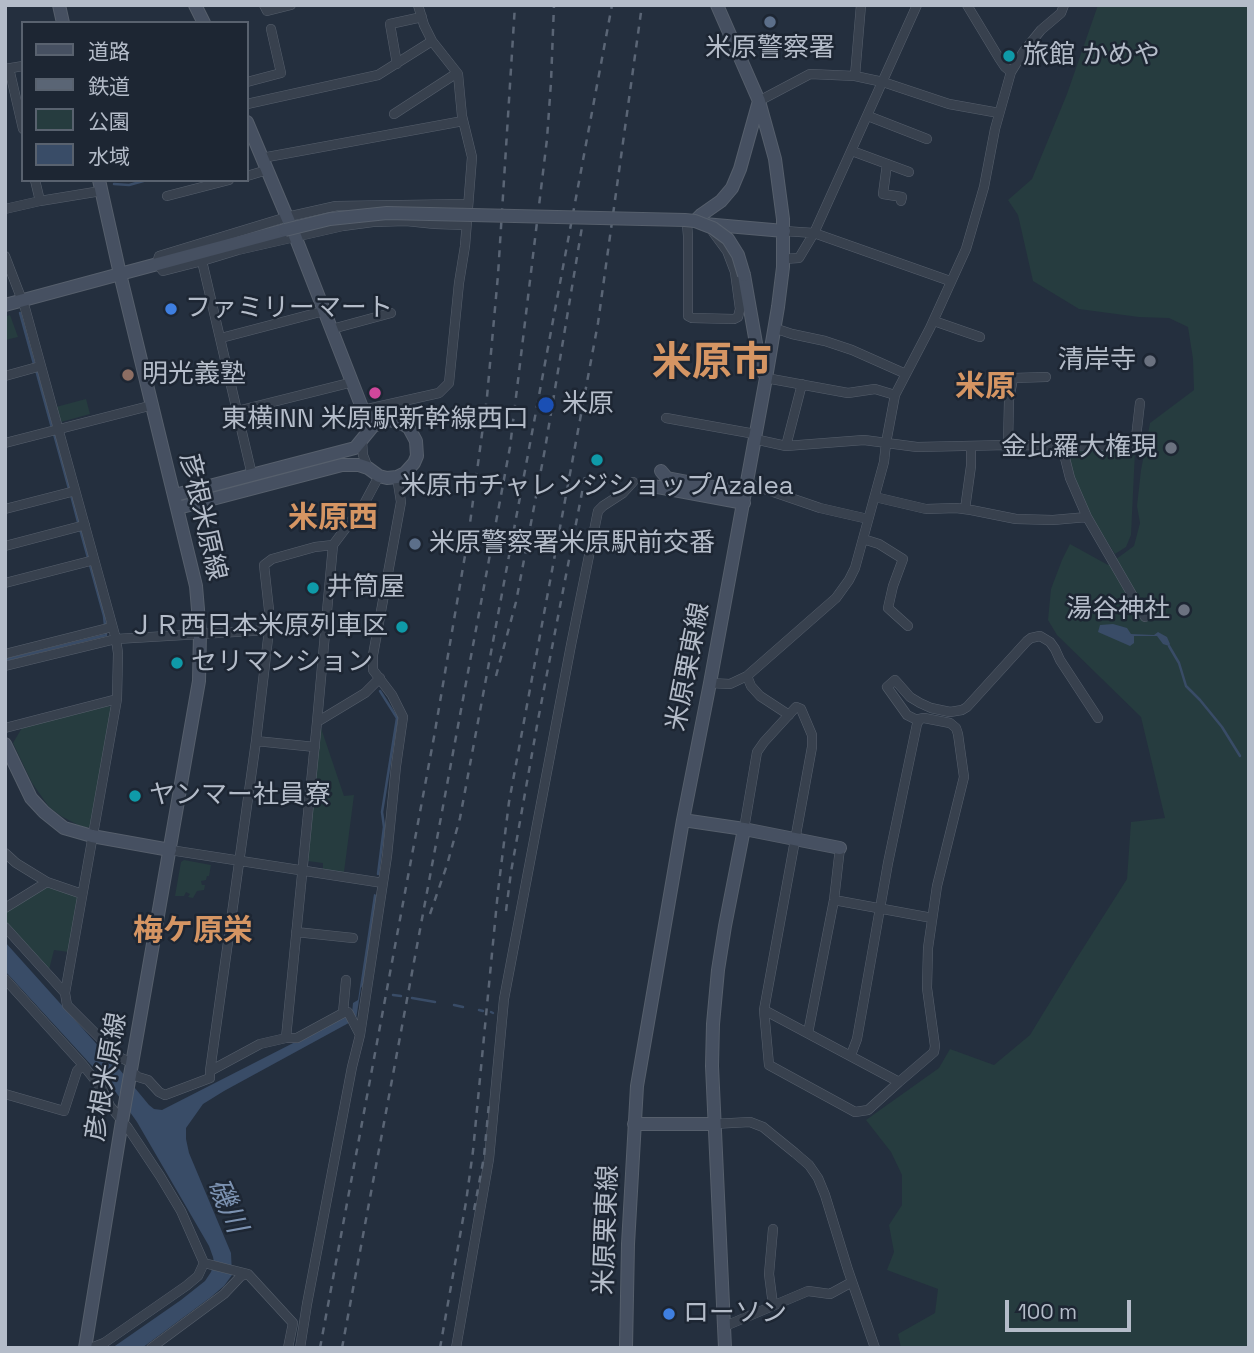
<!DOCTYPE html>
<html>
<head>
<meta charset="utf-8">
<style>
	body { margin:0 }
	#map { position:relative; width:1254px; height:1353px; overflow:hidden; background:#242f3e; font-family:"Space Grotesk","Noto Sans JP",sans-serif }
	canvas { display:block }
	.frame { position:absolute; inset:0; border:7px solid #b4bcc9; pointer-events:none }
	.legend { position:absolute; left:21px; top:21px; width:228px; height:161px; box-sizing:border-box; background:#1d2633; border:2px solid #59626f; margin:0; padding:9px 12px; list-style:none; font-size:21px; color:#b4bcc9 }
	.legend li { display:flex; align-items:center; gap:14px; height:35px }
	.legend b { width:35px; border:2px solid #59626f }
	.scale { position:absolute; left:1005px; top:1300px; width:126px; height:32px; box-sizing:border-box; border:4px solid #b4bcc9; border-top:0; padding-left:9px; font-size:21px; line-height:24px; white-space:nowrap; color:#b4bcc9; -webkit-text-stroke:5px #1d2633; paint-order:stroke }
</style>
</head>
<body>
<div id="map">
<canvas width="1254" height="1353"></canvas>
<div class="frame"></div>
<ul class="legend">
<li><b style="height:9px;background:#465061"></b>道路</li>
<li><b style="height:9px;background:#5a6575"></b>鉄道</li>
<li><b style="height:19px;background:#263c3f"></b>公園</li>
<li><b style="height:19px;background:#394c67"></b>水域</li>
</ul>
<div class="scale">100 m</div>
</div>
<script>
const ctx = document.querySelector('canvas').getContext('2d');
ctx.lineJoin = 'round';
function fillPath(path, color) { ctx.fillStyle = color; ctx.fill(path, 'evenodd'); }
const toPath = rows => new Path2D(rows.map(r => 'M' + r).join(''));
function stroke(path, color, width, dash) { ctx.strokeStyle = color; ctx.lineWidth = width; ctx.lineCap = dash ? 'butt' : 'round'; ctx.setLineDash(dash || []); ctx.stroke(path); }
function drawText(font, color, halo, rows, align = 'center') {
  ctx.font = font + ' "Space Grotesk","Noto Sans JP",sans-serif'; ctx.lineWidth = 5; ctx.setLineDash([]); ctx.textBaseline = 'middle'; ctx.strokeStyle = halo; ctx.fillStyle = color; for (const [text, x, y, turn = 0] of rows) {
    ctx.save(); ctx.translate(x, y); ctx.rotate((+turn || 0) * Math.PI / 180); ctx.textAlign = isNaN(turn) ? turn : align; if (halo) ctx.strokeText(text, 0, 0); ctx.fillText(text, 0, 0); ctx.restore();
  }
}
fillPath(toPath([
	[1098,5,1249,5,1249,1348,901,1348,898,1334,935,1313,938,1289,887,1270,894,1252,889,1225,902,1205,902,1175,891,1152,866,1120,939,1068,950,1049,994,1065,1030,1035,1075,961,1127,879,1131,822,1165,818,1141,717,1057,635,1048,620,1051,589,1062,560,1070,544,1108,565,1134,546,1140,523,1137,506,1141,470,1150,423,1194,390,1193,359,1188,327,1169,318,1139,317,1079,309,1033,281,1018,215,1008,200,1032,179,1067,94],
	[10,315,18,337,5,340,5,317],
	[86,399,90,414,61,422,56,407],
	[1069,451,1135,451,1131,535,1126,547,1115,554,1092,518,1071,473,1067,454],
	[109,706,112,708,90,826,87,828,78,825,61,816,49,807,32,783,13,743,23,726],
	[320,725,344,796,354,795,344,872,323,869,323,863,308,861],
	[184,860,211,865,209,876,207,876,206,880,201,881,202,885,205,885,204,890,197,891,193,898,188,897,190,894,186,892,184,896,175,896,181,862],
	[46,887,76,896,78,899,69,952,54,950,49,970,5,921,5,913]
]), '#263c3f');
fillPath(toPath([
	[1113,624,1127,628,1131,634,1154,635,1158,632,1167,637,1170,644,1169,646,1163,644,1157,636,1134,636,1134,643,1130,646,1098,632,1100,625],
	[374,894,377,895,363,985,361,988,356,1019,224,1091,203,1104,186,1128,186,1139,189,1153,231,1253,232,1275,224,1286,211,1297,142,1348,112,1348,181,1300,205,1281,211,1272,214,1262,213,1257,209,1246,137,1122,115,1091,5,971,5,942,120,1070,149,1105,154,1109,162,1110,352,1013,353,1003,358,1000]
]), '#394c67');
stroke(toPath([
	[114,184,129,185,147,180],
	[20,313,34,364],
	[36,370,52,428],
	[54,434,69,489],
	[71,495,78,522],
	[1169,646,1179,663,1186,686,1200,700,1222,727,1240,756],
	[5,660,106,635,104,616,80,529],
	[378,874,384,827,382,812,397,718,380,691],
	[393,995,401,996],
	[412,998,435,1002],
	[454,1005,463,1007],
	[479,1010,483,1011],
	[491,1012,493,1013]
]), '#394c67', 2.5);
const street = toPath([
	[264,5,267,11,291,5],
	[967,5,999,58,1005,67,1011,72],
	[397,64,390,24,422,17],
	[9,68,23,129],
	[5,69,23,66],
	[855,76,861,5],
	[247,82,281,73,271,29],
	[759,101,810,74,855,76,883,82,949,104,999,113],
	[247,104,378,75,432,41],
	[394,114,457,73],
	[868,116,927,139],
	[852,151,909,172],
	[262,158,463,121],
	[887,164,883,194,902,197,901,201],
	[247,176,267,170],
	[35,180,40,201,101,191],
	[167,196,229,180],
	[5,209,40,201],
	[687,224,688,236,688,316,692,318,734,319,738,317,740,309,735,272,727,251,713,232],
	[784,231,814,233,950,281],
	[5,256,25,308,116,639,118,653,117,699,65,993],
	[783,259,799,258,814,233,917,5],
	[202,261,238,250,343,226,373,222,406,221,435,224,466,225],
	[934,321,980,337],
	[774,328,792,334,825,341,852,350,906,374],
	[332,329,391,313],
	[221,338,324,311],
	[5,376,41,366],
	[766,378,848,393,875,389,895,395],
	[353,382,237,411,202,261,163,271,157,263,159,256,287,217,336,206,468,204],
	[363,410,439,393,449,383,459,283,465,246,472,157,462,116,458,74,432,41,424,25,418,5],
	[237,411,252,475],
	[666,418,755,434],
	[754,439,786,446,864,440,917,447,1008,445,1135,446,1140,403],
	[362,441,363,455,368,468],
	[5,443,153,405],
	[1008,445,1009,400,1013,378,1046,377],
	[786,446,802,384],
	[747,483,820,508,868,519],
	[875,497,926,509,956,508,971,510,1016,519,1053,520,1087,517,1070,478,1062,446],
	[5,509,75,491],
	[965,509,971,466,971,446],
	[1087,517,1145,617],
	[863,539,879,544,903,559,893,586,888,608,908,626],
	[5,546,85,525],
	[5,583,94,560],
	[5,654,112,627],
	[5,666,116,639,269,630,269,610,264,565,272,559,315,547,333,545,364,504,379,476],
	[747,676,751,686,760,696,789,715],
	[710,683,730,684,747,676,836,598,849,580,855,568,884,462,886,443,895,395,930,328,966,249,984,187,995,129,1011,72,1024,51,1041,30,1061,13,1064,5],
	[919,721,907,715,887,687,895,680,910,697,920,703,931,708,950,712,962,710,967,707,1027,641,1031,638,1040,636,1050,642,1055,649,1060,660,1098,718],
	[317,722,333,545],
	[5,728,117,699],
	[256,741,315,747],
	[744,829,757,752,764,742,796,707,801,709,812,735,812,747,764,1010,769,1065,855,1112,868,1110,899,1082,764,1010],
	[170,850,383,883],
	[5,853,16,863,47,882,82,894],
	[834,900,932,918],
	[5,908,47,882],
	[5,927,65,993,67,1005,119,1057,132,1063],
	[296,932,353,938],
	[5,979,83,1065,102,1089,110,1106,128,1128,160,1176,181,1211,204,1263,248,1274,293,1323,288,1348],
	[343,1013,346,980],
	[808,1033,834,900,840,848],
	[286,1038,317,722,365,693,380,678],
	[851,1055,857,1039,888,863,917,724,919,719,924,718,950,723,956,728,958,734,964,777,937,886,928,948,927,988,935,1046,934,1052,899,1082],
	[131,1071,138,1077,148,1080,159,1092,165,1095,210,1078,210,1071,260,1044,286,1038,297,1038,345,1012,348,1012,359,1033],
	[210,1071,256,741,269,630],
	[5,1094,64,1111,77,1071,83,1065],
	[713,1124,750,1122,763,1127,795,1153,809,1165,818,1178,825,1195,848,1270,875,1348],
	[773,1305,769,1274,773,1229],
	[723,1327,808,1291,830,1294,852,1282],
	[91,1348,104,1343,186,1286,198,1276,204,1263],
	[151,1348,224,1294,241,1276,248,1274],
	[300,1348,307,1304,352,1067,360,1035,387,856,396,766,403,717,392,695,373,670,373,655,401,502,397,477],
	[456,1348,489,1159,504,999,571,645,598,511,603,506,623,493,633,482]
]);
const secondary = toPath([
	[59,5,63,23],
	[195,5,204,23],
	[247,122,295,236,363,410,372,422,376,425],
	[695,221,701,215,721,201,732,188,740,169,759,101],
	[704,224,784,231],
	[744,275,760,366,766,377],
	[5,305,120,274,99,180],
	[661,471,667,478,745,493],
	[647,485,744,503],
	[175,495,355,448,373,426,381,422,390,420,403,424,409,428,416,441,417,456,414,463,405,473,397,477,387,478,379,476,368,468,359,465,342,465,178,508],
	[5,744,31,798,44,812,64,828,92,836,170,850],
	[683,820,744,829,840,848],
	[634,1124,713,1124],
	[85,1348,122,1121,199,681,200,633,196,586,120,274,285,230],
	[626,1348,628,1244,637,1086,683,820,710,683,766,378,778,307,783,267,783,219,775,159,759,101,717,5],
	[725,1348,712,1066,713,1024,718,970,725,926,744,829]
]);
stroke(street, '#565f6c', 10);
stroke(secondary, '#565f6c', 14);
stroke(street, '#38414e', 9);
stroke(secondary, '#465061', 12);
stroke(toPath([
	[496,676,516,602,545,449,585,209],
	[506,911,511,872,538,720,585,477],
	[430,914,447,865,460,818,612,5],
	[474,1210,484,1157,489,1103],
	[320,1348,434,737,468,538,487,397,498,275,515,5],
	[342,1348,510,447,547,139,551,82,554,5],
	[440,1348,466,1202,473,1151,498,891,509,802,598,323,642,5]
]), '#5a6575', 2.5, [7, 7]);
const secondaryBridge = toPath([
	[285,230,330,219,387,213,685,220,695,221,713,228,728,239,738,255,744,275]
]);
stroke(secondaryBridge, '#565f6c', 14, []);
stroke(secondaryBridge, '#465061', 12);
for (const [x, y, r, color] of [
	[770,22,7,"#5c6f8a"],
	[1009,56,7,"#0f9aa8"],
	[171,309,7,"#3f7fe0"],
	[1150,361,7,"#6b7280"],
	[128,375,7,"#8d6e63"],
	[375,393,7,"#d1479c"],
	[546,405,9,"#1a4fb4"],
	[1171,448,7,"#6b7280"],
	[597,460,7,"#0f9aa8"],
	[415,544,7,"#5c6f8a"],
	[313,588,7,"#0f9aa8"],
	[1184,610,7,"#6b7280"],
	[402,627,7,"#0f9aa8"],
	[177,663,7,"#0f9aa8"],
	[135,796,7,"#0f9aa8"],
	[669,1314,7,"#3f7fe0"]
]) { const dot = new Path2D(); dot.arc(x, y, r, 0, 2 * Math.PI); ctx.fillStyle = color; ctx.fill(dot); stroke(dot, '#1d2633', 2.5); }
drawText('26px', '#b4bcc9', '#1d2633', [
	["米原警察署",770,49,"center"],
	["旅館 かめや",1023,56],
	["ファミリーマート",185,309],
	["清岸寺",1136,361,"right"],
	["明光義塾",142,375],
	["米原",562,405],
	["東横INN 米原駅新幹線西口",375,420,"center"],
	["金比羅大権現",1157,448,"right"],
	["米原市チャレンジショップAzalea",597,487,"center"],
	["米原警察署米原駅前交番",429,544],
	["井筒屋",327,588],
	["湯谷神社",1170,610,"right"],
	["ＪＲ西日本米原列車区",388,627,"right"],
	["セリマンション",191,663],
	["ヤンマー社員寮",149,796],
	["ローソン",683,1314]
], 'left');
drawText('26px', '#b4bcc9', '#1d2633', [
	["彦根米原線",202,517,77],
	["米原栗東線",689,667,-79],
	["彦根米原線",107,1077,-80],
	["米原栗東線",607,1230,-88]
]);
drawText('italic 28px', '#7c92b1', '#1d2633', [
	["磯川",226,1206,66]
]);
drawText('bold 30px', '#d59563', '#1d2633', [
	["米原",985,388],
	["米原西",333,519],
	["梅ケ原栄",193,932]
]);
drawText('bold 40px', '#d59563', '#1d2633', [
	["米原市",712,364]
]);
</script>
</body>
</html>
